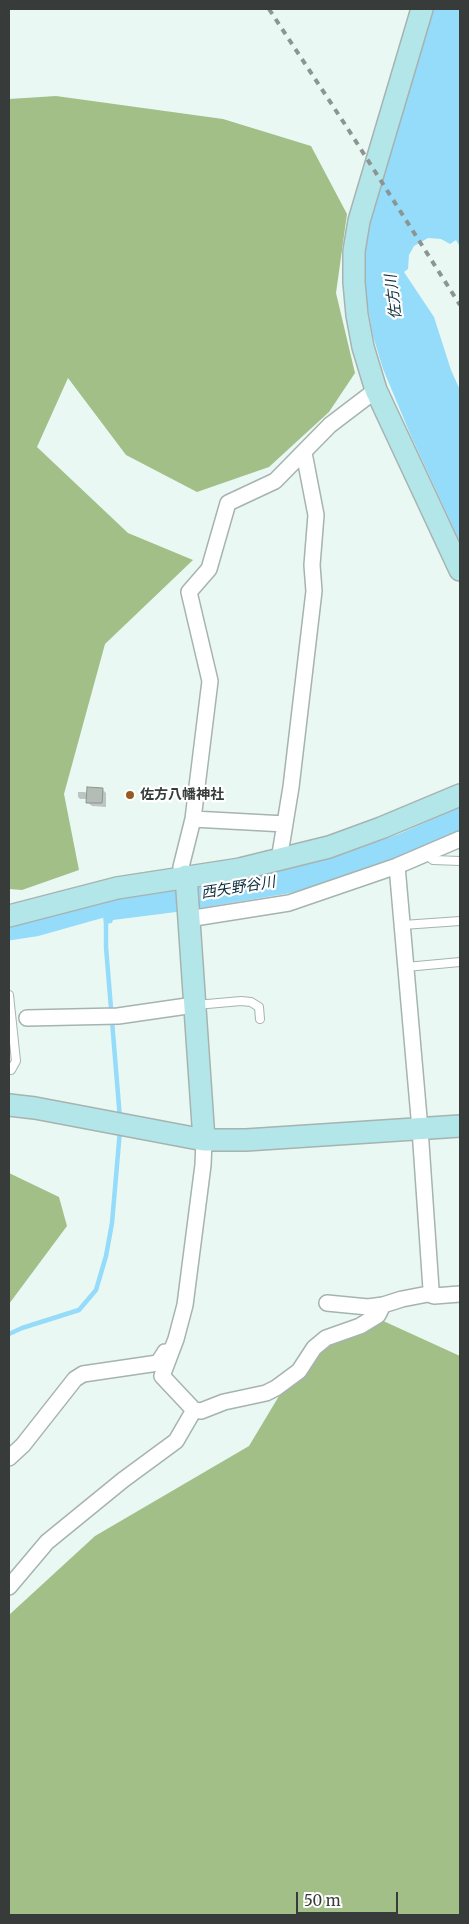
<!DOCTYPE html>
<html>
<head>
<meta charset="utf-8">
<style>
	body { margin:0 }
	#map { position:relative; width:469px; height:1924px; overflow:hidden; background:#eaf8f4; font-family:Merriweather,serif }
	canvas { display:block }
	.frame { position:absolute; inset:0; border:10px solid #373c3b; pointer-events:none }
	.scale { position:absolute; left:296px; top:1892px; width:102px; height:22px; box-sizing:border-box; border:2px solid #373c3b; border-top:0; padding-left:6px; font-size:15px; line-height:18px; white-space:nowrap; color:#373c3b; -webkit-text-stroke:4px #fff; paint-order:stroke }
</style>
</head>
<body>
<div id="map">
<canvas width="469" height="1924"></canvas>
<div class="frame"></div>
<div class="scale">50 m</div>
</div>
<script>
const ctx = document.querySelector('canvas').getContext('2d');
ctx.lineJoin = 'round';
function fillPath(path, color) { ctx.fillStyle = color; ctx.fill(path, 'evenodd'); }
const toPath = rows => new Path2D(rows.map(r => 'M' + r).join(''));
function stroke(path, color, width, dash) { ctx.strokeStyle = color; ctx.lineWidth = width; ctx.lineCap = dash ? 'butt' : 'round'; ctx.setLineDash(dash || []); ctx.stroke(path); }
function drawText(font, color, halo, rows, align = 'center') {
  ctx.font = font + ' Merriweather,"Noto Sans JP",serif'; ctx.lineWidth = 4.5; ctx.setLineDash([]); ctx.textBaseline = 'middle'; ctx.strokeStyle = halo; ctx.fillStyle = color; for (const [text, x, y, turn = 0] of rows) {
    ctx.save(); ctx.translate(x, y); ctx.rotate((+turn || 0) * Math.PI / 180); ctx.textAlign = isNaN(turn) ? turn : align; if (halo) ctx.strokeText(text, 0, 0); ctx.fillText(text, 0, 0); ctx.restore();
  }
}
fillPath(toPath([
	[56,96,223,119,311,146,347,214,336,293,355,373,329,412,269,467,197,492,126,455,68,378,37,447,128,533,193,560,105,644,64,794,79,870,22,890,9,889,9,99],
	[9,1173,59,1197,67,1226,9,1304],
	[379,1319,460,1356,460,1915,9,1915,9,1615,95,1536,249,1446,300,1361]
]), '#a2bf87');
fillPath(toPath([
	[432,9,460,9,460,247,456,240,450,244,441,239,428,238,414,246,409,255,408,269,404,272,434,317,451,370,460,390,460,542,411,436,383,369,373,336,365,292,364,263,366,225],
	[460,807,460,832,395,860,322,884,291,893,176,912,113,920,112,923,104,924,103,915,98,911,75,917,71,911,103,901,266,874,341,855,399,834]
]), '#95dbfa');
fillPath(toPath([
	[102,789,106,793,106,807,92,806,87,802,87,799,80,799,78,797,78,792,85,792,88,795]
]), '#0003');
stroke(toPath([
	[106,918,106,947,120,1119],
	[9,1334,22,1328,79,1310,96,1290,106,1256,112,1223,120,1130]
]), '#95dbfa', 4.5);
stroke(toPath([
	[9,928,35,924,106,904]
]), '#95dbfa', 25);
const building = toPath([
	[87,787,103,788,102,803,86,803,87,787]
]);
fillPath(building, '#b3bdb6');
stroke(building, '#8a958d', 1);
const lane = toPath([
	[425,854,433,860,460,861],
	[403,925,460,921],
	[406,967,460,962],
	[9,995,16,1061,11,1070,9,1070],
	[196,1005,241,1001,251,1002,259,1007,260,1019]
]);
const street = toPath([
	[193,819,285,824],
	[279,860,291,787,314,591,312,565,316,515,304,453],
	[186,876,181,867,193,819,210,681,189,592,209,569,228,503,275,481,330,425,376,390],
	[188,919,289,903,397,866,460,839],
	[27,1018,118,1016,194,1005],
	[428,1294,434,1296,460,1294],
	[327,1303,368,1307,383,1305,402,1299,428,1294,431,1289,420,1129,397,866],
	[194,1410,201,1411,224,1402,266,1393,276,1388,299,1371,314,1348,326,1338,360,1326,378,1315,383,1305],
	[9,1458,23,1445,75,1379,83,1374,158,1363,165,1352,169,1352],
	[9,1587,47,1542,123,1480,176,1441,194,1410,162,1376,176,1339,185,1305,203,1165,204,1140]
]);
const secondary = toPath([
	[422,9,359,221,354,251,354,282,357,315,363,347,376,390,460,570],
	[186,876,204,1140],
	[9,916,117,888,240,869,329,847,381,828,460,795],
	[9,1105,35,1108,204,1140,246,1140,460,1126]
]);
stroke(lane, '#a6b3b0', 10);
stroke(street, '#a6b3b0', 18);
stroke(secondary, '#a6b3b0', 24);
stroke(lane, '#fff', 8);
stroke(street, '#fff', 15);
stroke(secondary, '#b3e6e9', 21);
stroke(toPath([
	[269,9,348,129,460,305]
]), '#8b9592', 4, [6, 6]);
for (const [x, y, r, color] of [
	[130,795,5,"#995923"]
]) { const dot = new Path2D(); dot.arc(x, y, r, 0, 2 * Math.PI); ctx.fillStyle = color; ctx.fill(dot); stroke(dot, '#fff', 2); }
drawText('bold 14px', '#373c3b', '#fff', [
	["佐方八幡神社",140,795]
], 'left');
drawText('italic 15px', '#0d2f3c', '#fff', [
	["佐方川",394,297,-97],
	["西矢野谷川",238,888,-9]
]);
</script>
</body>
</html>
